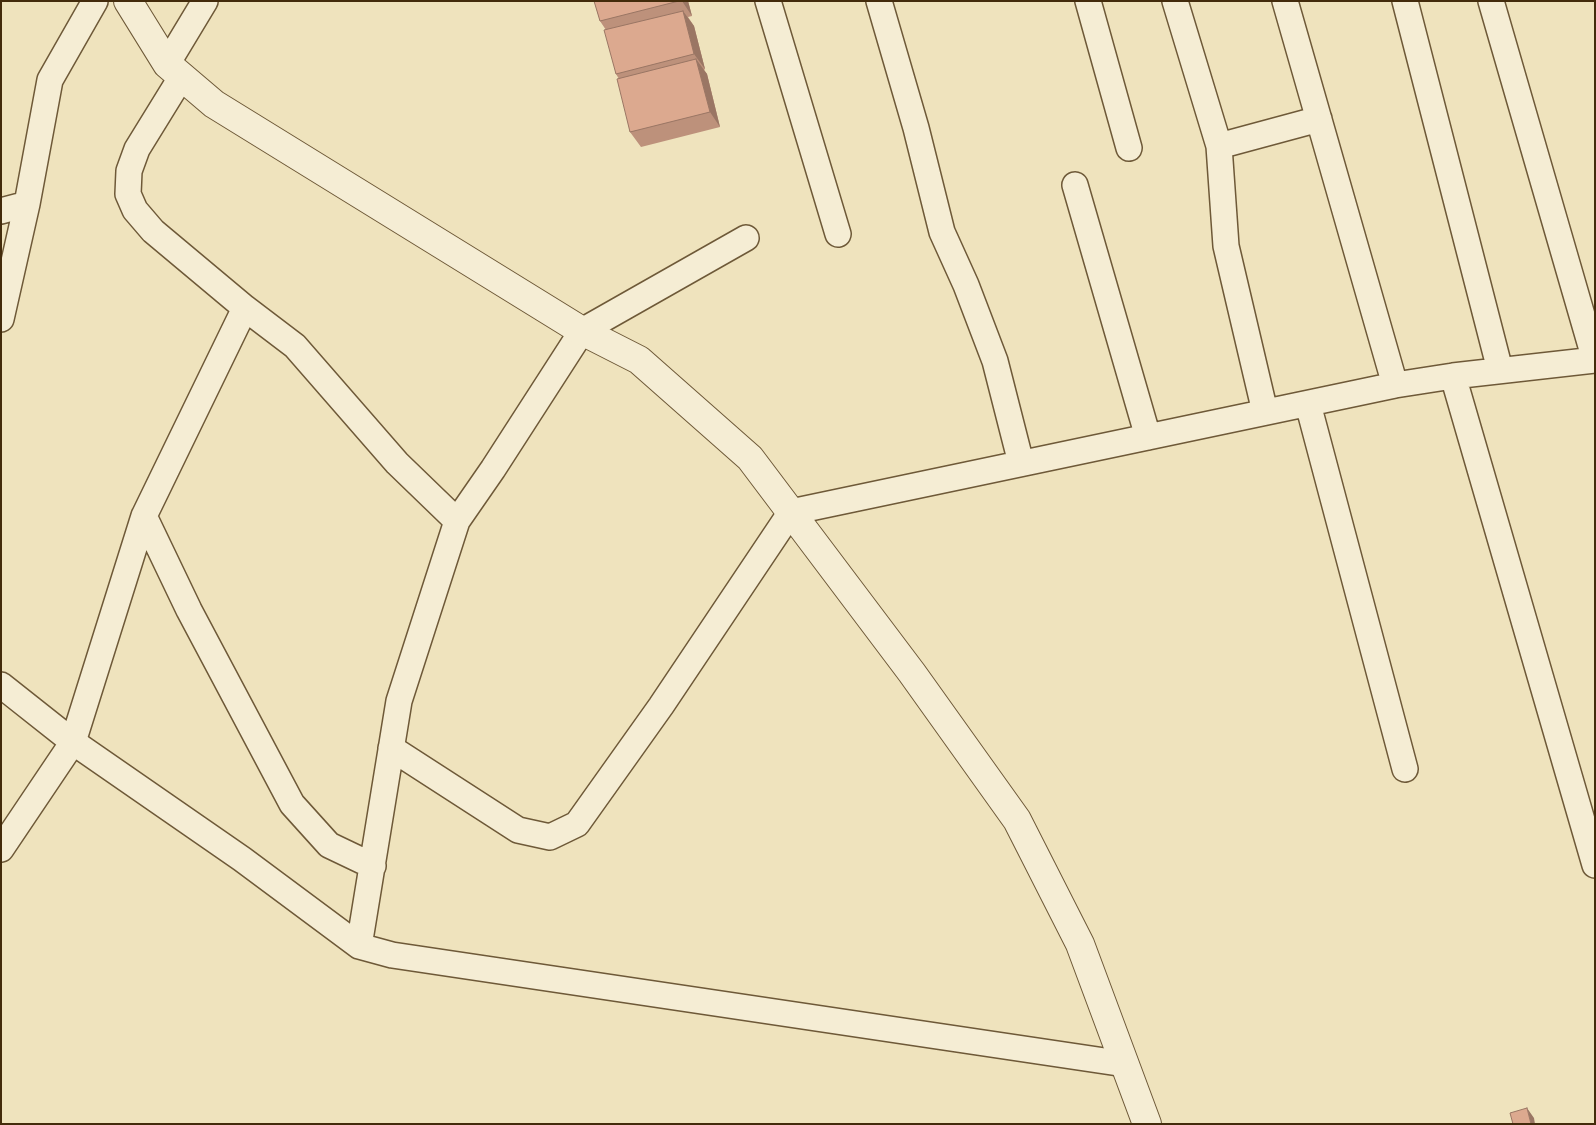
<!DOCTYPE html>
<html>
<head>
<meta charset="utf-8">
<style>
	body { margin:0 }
	#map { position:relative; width:1596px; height:1125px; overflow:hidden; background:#efe3bd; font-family:"Old Standard TT",serif }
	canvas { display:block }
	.frame { position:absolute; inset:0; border:2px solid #432b0b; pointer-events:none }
</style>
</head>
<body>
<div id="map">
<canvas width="1596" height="1125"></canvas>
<div class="frame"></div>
</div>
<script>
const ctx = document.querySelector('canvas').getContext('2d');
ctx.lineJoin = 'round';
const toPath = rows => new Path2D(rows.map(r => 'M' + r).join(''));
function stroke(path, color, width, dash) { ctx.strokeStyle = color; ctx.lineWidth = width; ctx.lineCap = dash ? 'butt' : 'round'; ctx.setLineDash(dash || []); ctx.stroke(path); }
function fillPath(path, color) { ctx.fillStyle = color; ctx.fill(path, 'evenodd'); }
const minor = toPath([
	[768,1,838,234],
	[879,1,916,128,942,232,966,285,995,361,1021,463],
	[1088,1,1129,148],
	[1175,1,1219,146,1226,246,1265,412],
	[1285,1,1395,385],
	[1405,1,1500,370],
	[1491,1,1595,360],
	[167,64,205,1],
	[182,76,137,149,129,171,128,194,135,210,153,231,245,308,295,346,397,463,457,521],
	[1219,146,1319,119],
	[1075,185,1148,437],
	[1,211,27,204],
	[1,319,27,204,50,80,95,1],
	[1453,376,1595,865],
	[1308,404,1405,769],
	[144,516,189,610,292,804,329,845,373,866],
	[1,685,73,742,242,859,359,946,392,955,1125,1064],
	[391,748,518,830,550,837,577,824,661,706,791,512,1395,385,1453,376,1595,360],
	[1,849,73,742,144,516,245,308],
	[359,946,399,701,457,521,493,469,582,331,746,238]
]);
const tertiary = toPath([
	[128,1,167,64,214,104,582,331,639,360,750,458,912,673,1017,820,1080,944,1147,1124]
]);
stroke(minor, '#6e5938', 28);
stroke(tertiary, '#6e5938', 30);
stroke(minor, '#f5edd4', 25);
stroke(tertiary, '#f5edd4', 28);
fillPath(toPath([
	[594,1,688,1,692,16,688,17,694,26,705,69,704,70,707,74,720,127,641,147,630,132,619,79,616,74,606,30,600,21]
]), '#bd917b');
fillPath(toPath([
	[682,1,688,1,692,16],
	[683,11,694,26,705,69,694,54],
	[696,59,707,74,720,127,710,112],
	[1527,1108,1534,1118,1535,1124,1531,1124]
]), '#9a7664');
const building = toPath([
	[594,1,679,1,600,21,594,1],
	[683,11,694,54,616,74,604,30,683,11],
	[696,59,710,112,630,132,617,79,696,59],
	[1527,1108,1531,1124,1513,1124,1510,1113,1527,1108]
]);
fillPath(building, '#dca98f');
stroke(building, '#9a7664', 1);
</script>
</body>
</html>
